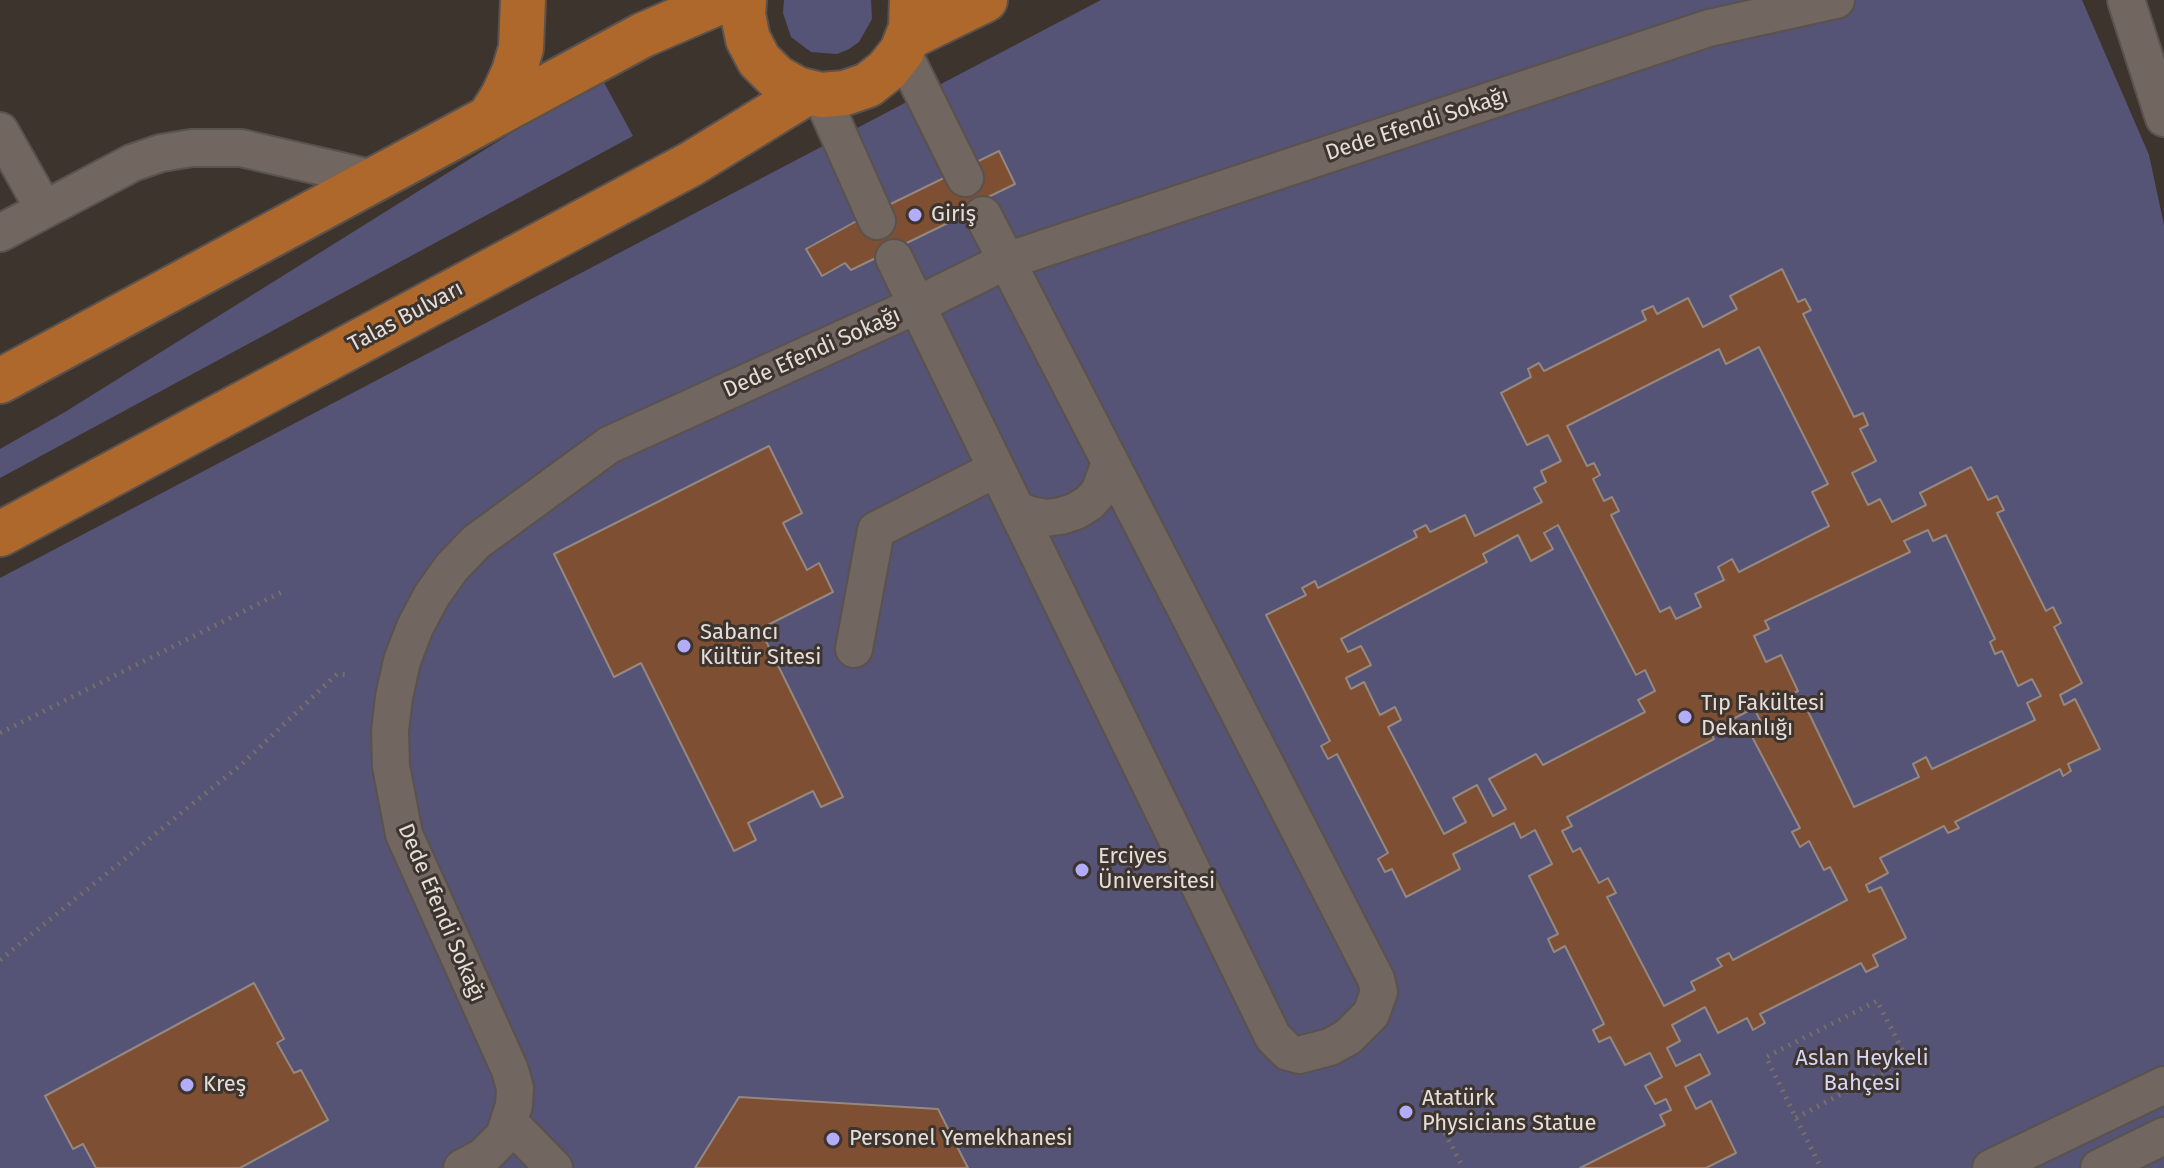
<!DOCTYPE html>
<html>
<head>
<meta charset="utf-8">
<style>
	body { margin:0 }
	canvas { display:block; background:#3e342e }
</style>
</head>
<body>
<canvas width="2164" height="1168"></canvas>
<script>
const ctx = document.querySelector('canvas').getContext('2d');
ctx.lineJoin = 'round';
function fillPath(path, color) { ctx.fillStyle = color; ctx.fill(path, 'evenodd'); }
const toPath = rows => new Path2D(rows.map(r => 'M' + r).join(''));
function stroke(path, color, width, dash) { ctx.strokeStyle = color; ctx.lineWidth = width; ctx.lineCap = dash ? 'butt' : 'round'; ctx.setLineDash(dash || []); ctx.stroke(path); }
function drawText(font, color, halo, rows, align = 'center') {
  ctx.font = font + ' "Fira Sans",sans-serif'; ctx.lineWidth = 6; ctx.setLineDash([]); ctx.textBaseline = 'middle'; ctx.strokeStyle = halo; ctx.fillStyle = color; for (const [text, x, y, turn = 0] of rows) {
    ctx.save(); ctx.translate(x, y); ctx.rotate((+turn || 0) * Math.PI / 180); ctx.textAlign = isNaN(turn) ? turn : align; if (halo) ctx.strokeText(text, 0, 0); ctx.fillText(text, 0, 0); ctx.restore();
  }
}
fillPath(toPath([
	[784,0,871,0,872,19,859,42,849,49,837,54,811,52,791,37,783,13],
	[1101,0,2082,0,2149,155,2164,225,2164,1168,0,1168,0,578],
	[601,77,633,136,0,478,0,449,65,412]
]), '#555376');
const building = toPath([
	[999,151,1015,184,982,200,985,205,851,270,845,263,822,276,806,249,862,218,999,151],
	[1782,269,1798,302,1805,299,1811,310,1803,314,1854,417,1863,413,1868,425,1860,429,1876,461,1852,473,1868,505,1880,499,1892,522,1926,505,1920,493,1971,467,1988,500,1997,496,2004,510,1997,513,2046,611,2053,607,2061,623,2054,627,2082,683,2060,695,2064,705,2075,699,2100,749,2068,764,2071,771,2063,776,2060,769,1955,822,1959,828,1948,833,1944,826,1880,858,1888,873,1866,885,1869,892,1881,887,1906,938,1873,955,1878,966,1866,972,1861,963,1760,1014,1765,1023,1753,1030,1747,1018,1718,1033,1705,1007,1672,1025,1680,1041,1667,1048,1676,1066,1700,1054,1710,1074,1685,1087,1696,1109,1711,1101,1736,1153,1706,1168,1580,1168,1665,1125,1660,1115,1671,1110,1666,1099,1655,1104,1645,1086,1662,1077,1650,1053,1625,1065,1610,1037,1599,1042,1593,1030,1604,1024,1565,946,1554,952,1548,939,1558,934,1529,876,1552,864,1535,830,1521,838,1514,823,1453,854,1460,869,1406,897,1392,869,1385,872,1378,859,1388,853,1337,754,1328,759,1321,746,1330,741,1266,615,1306,595,1302,588,1315,581,1318,588,1417,537,1414,531,1426,525,1430,532,1465,515,1475,536,1542,502,1534,488,1546,482,1541,471,1561,461,1548,435,1527,445,1501,393,1531,377,1528,369,1539,363,1544,371,1646,320,1642,311,1653,306,1657,314,1688,298,1703,327,1737,309,1730,296,1782,269],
	[1759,347,1828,484,1812,492,1829,526,1739,572,1732,559,1718,567,1724,580,1695,594,1701,607,1676,619,1670,607,1660,612,1611,515,1619,511,1612,497,1604,501,1593,479,1600,475,1594,463,1587,466,1567,426,1719,349,1726,364,1759,347],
	[1558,525,1636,675,1645,670,1655,691,1638,700,1645,712,1543,765,1536,754,1489,779,1506,809,1493,816,1477,785,1453,798,1466,822,1444,834,1388,727,1401,720,1395,707,1380,715,1364,682,1351,689,1346,678,1371,665,1361,646,1348,652,1341,639,1487,562,1483,554,1518,535,1531,561,1553,549,1544,533,1558,525],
	[1928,530,1933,541,1946,535,1995,639,1990,642,1995,654,2002,651,2018,686,2032,679,2041,696,2027,703,2035,720,1932,769,1926,757,1913,764,1919,777,1854,807,1804,703,1794,708,1788,696,1798,691,1781,655,1766,662,1754,636,1769,629,1765,621,1910,552,1904,541,1928,530],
	[1754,708,1762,724,1749,731,1800,828,1792,832,1800,847,1809,841,1824,870,1830,867,1847,900,1733,960,1729,953,1717,959,1722,966,1691,982,1695,990,1664,1006,1607,897,1616,893,1608,878,1599,883,1580,848,1573,852,1562,831,1572,826,1567,817,1714,739,1710,731,1754,708],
	[769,446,802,513,783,523,807,570,819,563,833,592,760,629,843,797,821,807,813,791,748,823,756,840,734,851,641,663,614,677,554,554,769,446],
	[254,983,284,1039,277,1043,294,1073,301,1070,328,1120,240,1168,96,1168,83,1144,73,1149,45,1096,254,983],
	[739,1097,938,1109,968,1168,695,1168,739,1097]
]);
fillPath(building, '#7e4f32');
stroke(building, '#948881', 2);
const minor = toPath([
	[2126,0,2164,118],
	[902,51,965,178],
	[821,95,877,221],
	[0,131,44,209],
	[0,233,132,163,161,153,192,148,241,148,375,179],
	[894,258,1273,1037,1288,1052,1299,1055,1330,1047,1348,1037,1371,1014,1379,992,1376,979,983,215],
	[1016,509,1030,515,1045,518,1061,516,1076,511,1089,503,1099,492,1110,463],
	[854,649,876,530,996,469],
	[510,1123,554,1168],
	[462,1168,483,1157,504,1136,514,1105,515,1088,510,1070,404,834,391,766,390,731,394,697,402,661,415,627,432,595,452,567,476,542,609,445,915,306,1006,261,1709,28,1836,0],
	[1991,1168,2164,1085],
	[2099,1168,2164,1136]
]);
const major = toPath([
	[744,0,743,15,748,39,759,60,776,77,797,89,821,95,845,93,868,85,887,70,902,51,911,28,912,0],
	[907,38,985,0],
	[489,118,503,96,514,72,521,48,523,0],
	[0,381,643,35,724,0],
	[0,534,691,164,808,92]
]);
stroke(minor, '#5a524d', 40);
stroke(major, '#5a524d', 48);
stroke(toPath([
	[0,733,282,592],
	[0,960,243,763,337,674,349,675],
	[1423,1090,1463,1168],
	[1796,1118,1907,1059,1877,1001,1766,1057,1796,1118,1821,1168]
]), '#766e68', 5, [2, 6]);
stroke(minor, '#716660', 36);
stroke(major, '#af682c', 44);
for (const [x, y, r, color] of [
	[915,215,8,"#b3adf9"],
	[684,646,8,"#b3adf9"],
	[1685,717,8,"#b3adf9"],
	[1082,870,8,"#b3adf9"],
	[187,1085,8,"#b3adf9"],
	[1406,1112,8,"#b3adf9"],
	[833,1139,8,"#b3adf9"]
]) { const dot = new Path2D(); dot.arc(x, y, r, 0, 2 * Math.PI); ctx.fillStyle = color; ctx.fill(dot); stroke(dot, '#3e342e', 3); }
drawText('22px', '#e4deda', '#3e342e', [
	["Dede Efendi Sokağı",1417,125,-18],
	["Talas Bulvarı",406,317,-28],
	["Dede Efendi Sokağı",812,353,-24],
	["Dede Efendi Sokağı",441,913,67]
]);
drawText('22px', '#e4deda', '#3e342e', [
	["Giriş",931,215],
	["Sabancı",700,633],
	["Kültür Sitesi",700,658],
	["Tıp Fakültesi",1701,704],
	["Dekanlığı",1701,729],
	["Erciyes",1098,857],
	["Üniversitesi",1098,882],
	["Kreş",203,1085],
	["Atatürk",1422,1099],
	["Physicians Statue",1422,1124],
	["Personel Yemekhanesi",849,1139]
], 'left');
drawText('22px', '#d8d6f6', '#3e342e', [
	["Aslan Heykeli",1862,1059],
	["Bahçesi",1862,1084]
]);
</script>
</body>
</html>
